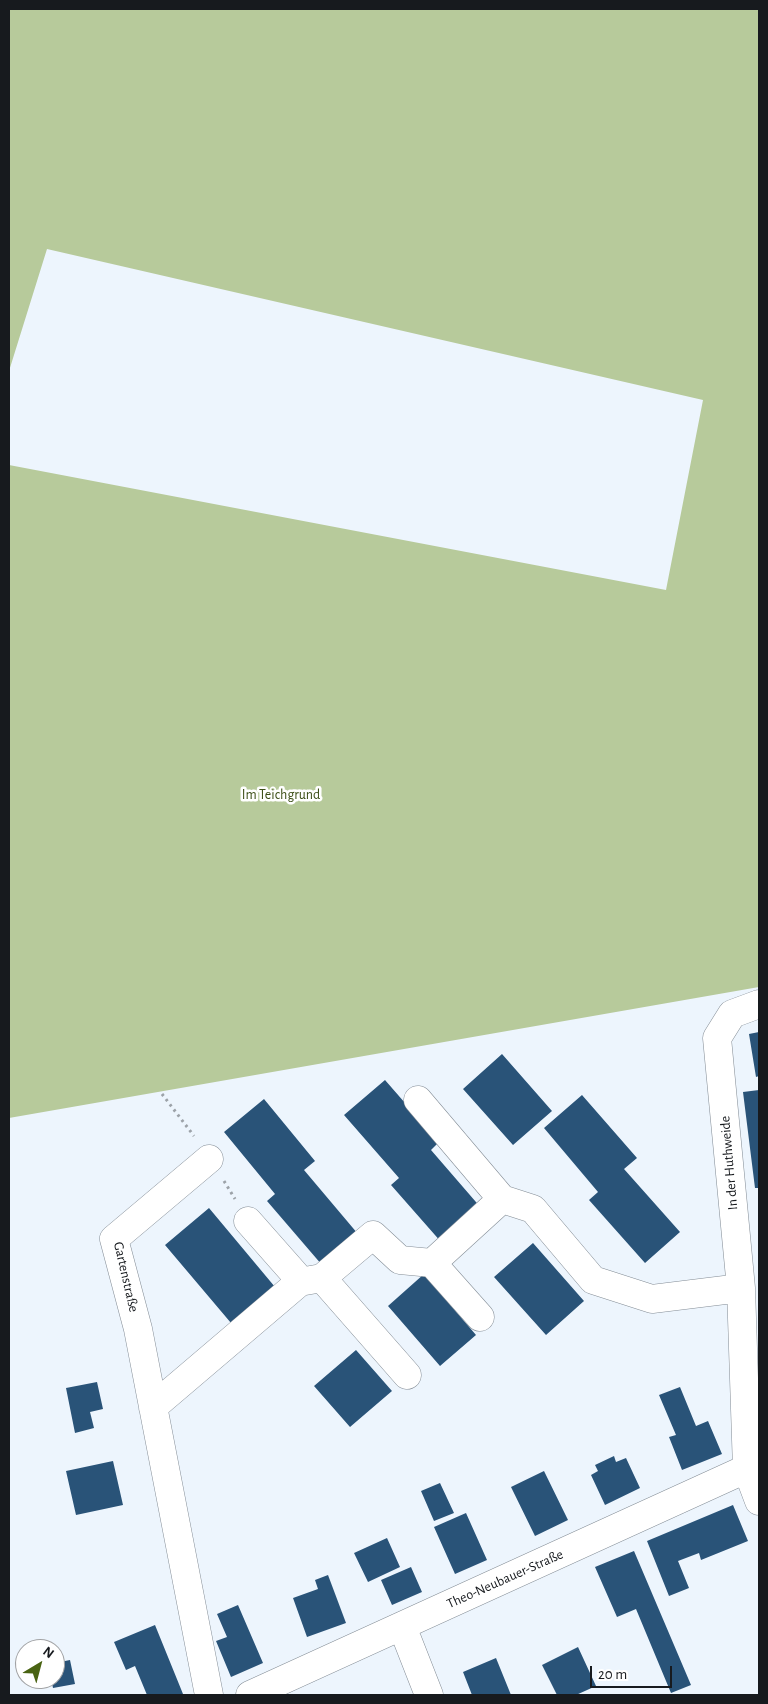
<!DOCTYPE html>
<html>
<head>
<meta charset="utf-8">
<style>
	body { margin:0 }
	#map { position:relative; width:768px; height:1704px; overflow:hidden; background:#edf5fd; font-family:"Alegreya Sans",sans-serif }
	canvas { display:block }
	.frame { position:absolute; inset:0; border:10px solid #171a1e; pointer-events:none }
	.north { position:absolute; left:15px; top:1639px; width:50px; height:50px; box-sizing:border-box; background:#fff; border:1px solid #a2a3a5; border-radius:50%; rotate:37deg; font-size:14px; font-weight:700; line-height:20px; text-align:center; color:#171a1e }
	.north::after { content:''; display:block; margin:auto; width:18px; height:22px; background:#496312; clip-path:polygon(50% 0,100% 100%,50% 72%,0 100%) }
	.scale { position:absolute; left:590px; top:1666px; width:82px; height:22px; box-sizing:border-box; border:2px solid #171a1e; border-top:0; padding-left:6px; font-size:15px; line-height:18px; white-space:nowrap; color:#171a1e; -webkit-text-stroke:4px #fff; paint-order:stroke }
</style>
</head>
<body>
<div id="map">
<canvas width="768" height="1704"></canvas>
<div class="frame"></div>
<div class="north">N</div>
<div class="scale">20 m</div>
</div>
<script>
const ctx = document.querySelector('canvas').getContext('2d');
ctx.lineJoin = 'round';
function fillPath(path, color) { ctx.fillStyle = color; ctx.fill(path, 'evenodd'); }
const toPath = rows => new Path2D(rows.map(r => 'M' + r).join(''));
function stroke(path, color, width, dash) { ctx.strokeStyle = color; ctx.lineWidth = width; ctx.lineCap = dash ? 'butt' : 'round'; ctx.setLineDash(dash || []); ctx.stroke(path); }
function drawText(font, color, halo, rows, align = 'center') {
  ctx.font = font + ' "Alegreya Sans",sans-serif'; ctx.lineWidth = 5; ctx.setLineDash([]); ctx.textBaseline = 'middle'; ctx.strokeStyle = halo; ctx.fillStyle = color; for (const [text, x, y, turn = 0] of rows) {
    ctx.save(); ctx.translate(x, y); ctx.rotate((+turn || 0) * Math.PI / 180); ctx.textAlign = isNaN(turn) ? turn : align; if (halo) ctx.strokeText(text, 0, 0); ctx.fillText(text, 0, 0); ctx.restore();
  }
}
fillPath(toPath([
	[9,9,759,9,759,987,9,1118,9,465,666,590,703,400,47,249,9,371]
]), '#b7ca9b');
fillPath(toPath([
	[759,1032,759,1076,756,1077,749,1034],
	[502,1054,552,1111,513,1145,463,1089],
	[385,1080,439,1142,431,1150,482,1209,442,1243,391,1185,399,1178,344,1115],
	[759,1090,759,1188,755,1188,743,1092],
	[582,1095,637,1158,624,1169,680,1232,645,1263,589,1200,598,1192,544,1128],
	[264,1099,315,1161,304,1170,358,1234,322,1265,267,1201,275,1194,224,1132],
	[209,1208,275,1287,231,1323,165,1245],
	[533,1243,584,1301,546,1335,494,1277],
	[424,1274,476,1335,440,1366,388,1306],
	[356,1350,392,1391,350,1427,314,1386],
	[97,1382,103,1409,90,1412,94,1428,75,1433,66,1388],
	[680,1387,696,1426,708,1421,722,1454,682,1470,669,1437,676,1435,659,1395],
	[614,1456,616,1462,626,1458,640,1488,605,1505,591,1475,598,1471,595,1465],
	[113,1461,123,1505,76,1515,66,1471],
	[544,1471,568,1520,535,1536,511,1487],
	[440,1483,454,1513,434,1521,421,1491],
	[733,1505,748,1541,701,1560,699,1553,678,1561,689,1588,669,1596,647,1541],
	[466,1513,487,1560,455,1574,434,1527],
	[387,1538,400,1567,368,1582,354,1553],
	[634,1551,691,1685,671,1693,636,1609,617,1617,595,1567],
	[411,1567,422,1592,392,1605,381,1580],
	[328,1575,346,1623,307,1637,293,1598,318,1589,315,1580],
	[238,1605,263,1663,231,1677,216,1641,227,1637,217,1614],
	[155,1625,183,1694,178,1695,147,1695,135,1666,126,1670,114,1642],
	[578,1647,596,1686,576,1695,557,1695,542,1665],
	[496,1658,511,1695,472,1695,463,1672],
	[70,1660,75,1684,53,1688,51,1679,55,1679,55,1663]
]), '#295378');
const minor = toPath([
	[759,1004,732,1014,717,1038,741,1288,747,1469,759,1501],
	[418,1100,502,1199],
	[209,1159,114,1239,138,1329,209,1695],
	[432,1263,480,1317],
	[322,1278,373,1235,400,1260,432,1263,502,1199,533,1209,593,1280,652,1299,741,1288],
	[305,1281,322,1278,407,1375],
	[153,1407,301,1281,248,1221],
	[402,1626,429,1695],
	[250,1695,759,1463]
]);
stroke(minor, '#838c95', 29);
stroke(toPath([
	[162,1094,194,1136],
	[224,1181,235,1199]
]), '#9ca2a8', 3, [2.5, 4]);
stroke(minor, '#fff', 28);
drawText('14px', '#3b4e15', '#fff', [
	["Im Teichgrund",281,795]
]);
drawText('14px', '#171a1e', '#fff', [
	["In der Huthweide",729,1163,-95],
	["Gartenstraße",126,1277,77],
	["Theo-Neubauer-Straße",505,1579,-24]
]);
</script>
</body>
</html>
